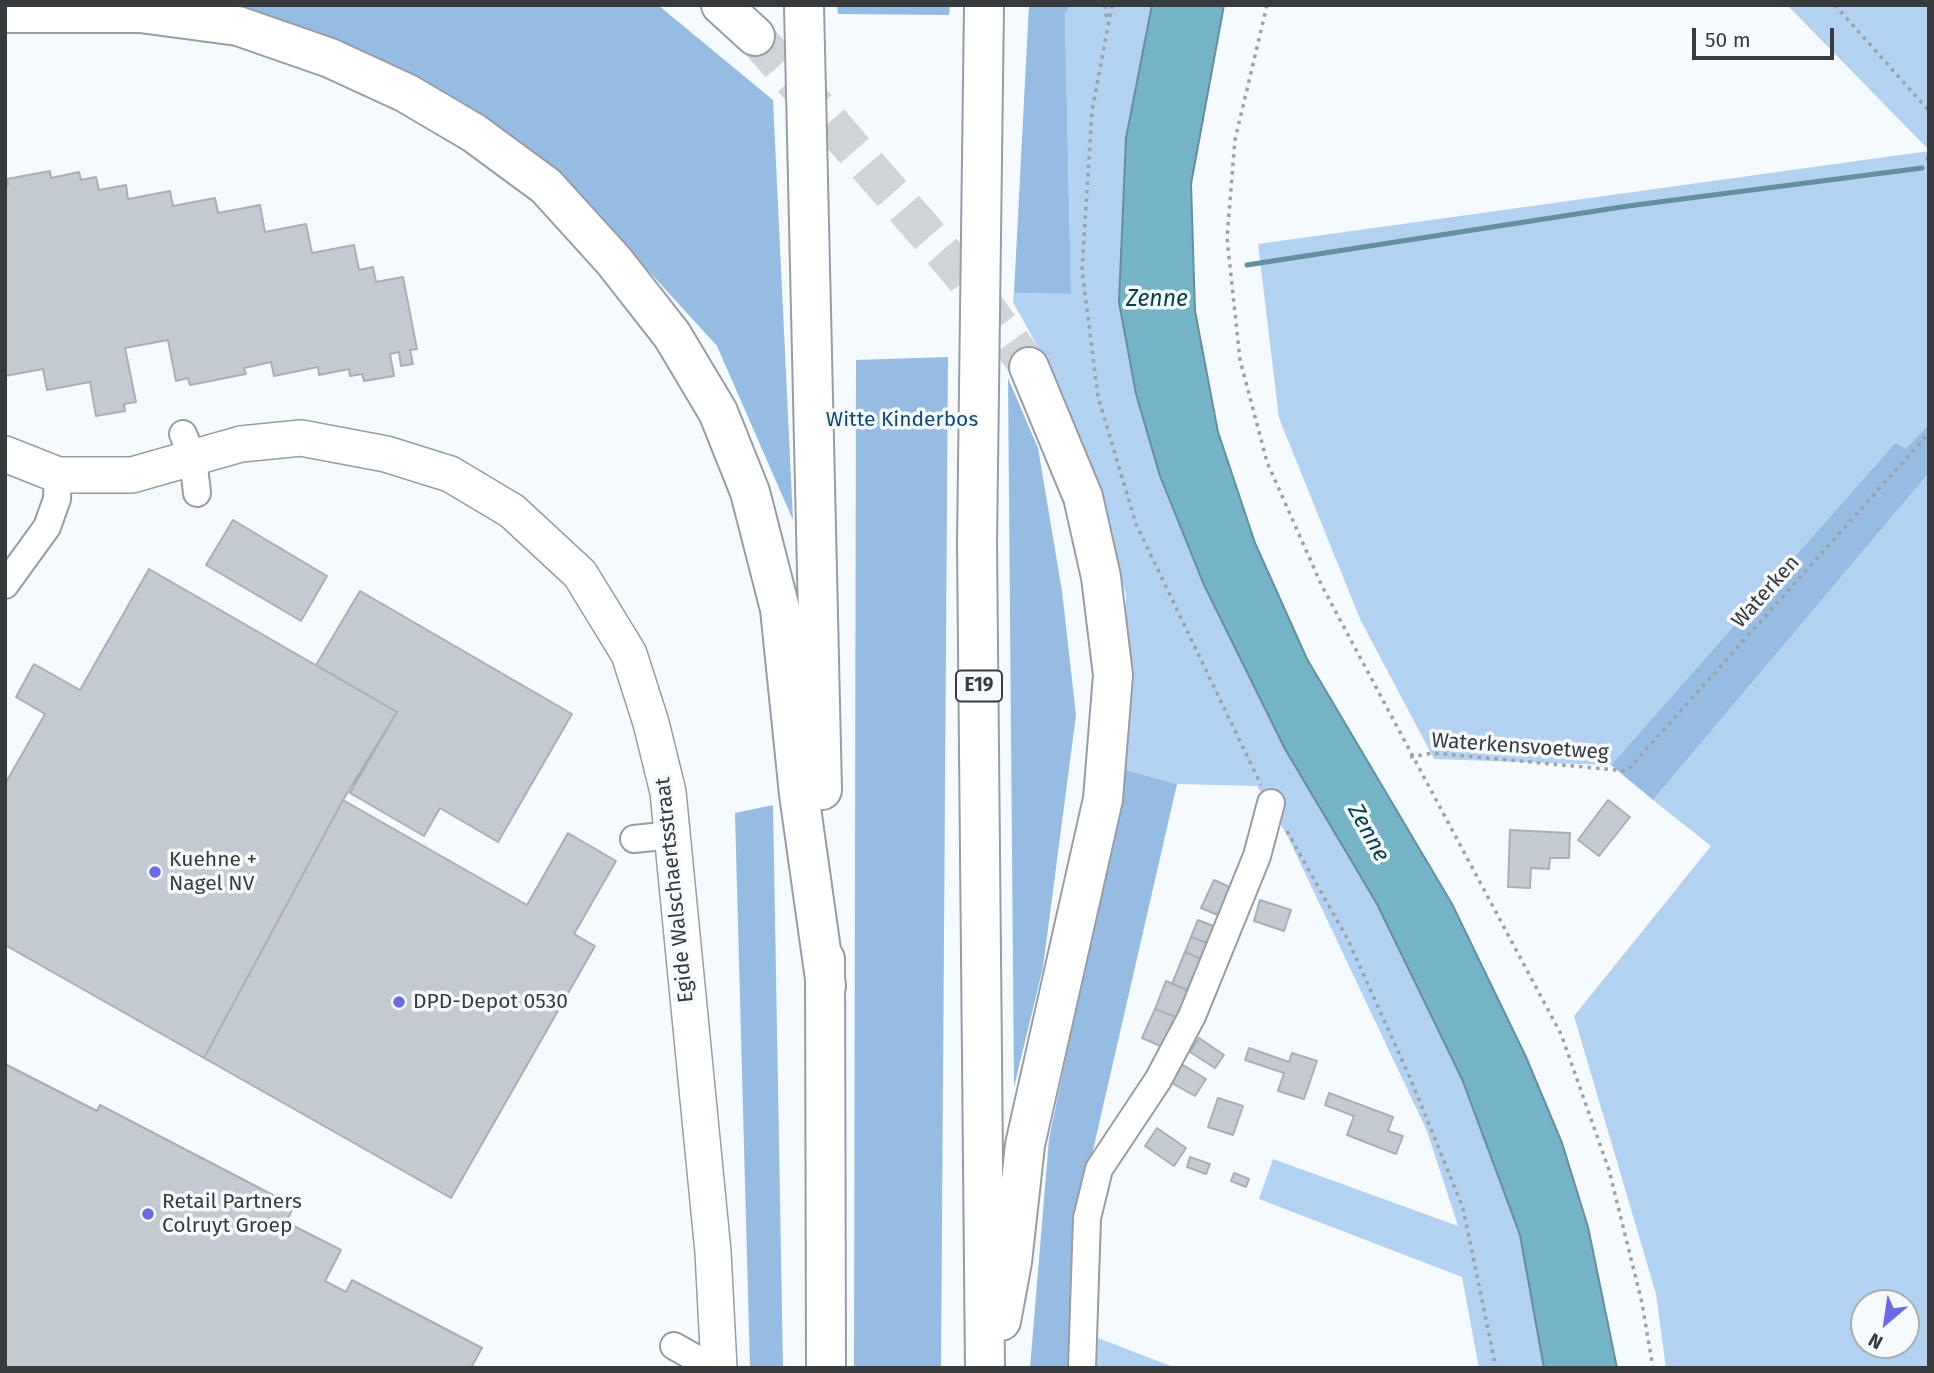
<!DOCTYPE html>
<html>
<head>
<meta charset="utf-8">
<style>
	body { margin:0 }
	#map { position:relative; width:1934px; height:1373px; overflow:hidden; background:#f5fafe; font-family:"Fira Sans",sans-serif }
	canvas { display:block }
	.frame { position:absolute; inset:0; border:7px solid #383b3e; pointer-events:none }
	.north { position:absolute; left:1850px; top:1289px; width:70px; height:70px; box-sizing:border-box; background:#f5fafe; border:2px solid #a9aeb1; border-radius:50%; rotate:209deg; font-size:19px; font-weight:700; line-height:28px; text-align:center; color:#383b3e }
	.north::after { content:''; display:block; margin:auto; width:24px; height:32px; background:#6a6ae4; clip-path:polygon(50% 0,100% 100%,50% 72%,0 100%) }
	.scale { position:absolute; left:1692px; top:28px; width:142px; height:32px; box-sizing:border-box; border:4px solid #383b3e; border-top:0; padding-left:9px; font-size:21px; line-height:24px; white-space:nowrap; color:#383b3e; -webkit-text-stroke:5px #f5fafe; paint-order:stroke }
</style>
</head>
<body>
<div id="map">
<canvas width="1934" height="1373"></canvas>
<div class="frame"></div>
<div class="north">N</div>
<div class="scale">50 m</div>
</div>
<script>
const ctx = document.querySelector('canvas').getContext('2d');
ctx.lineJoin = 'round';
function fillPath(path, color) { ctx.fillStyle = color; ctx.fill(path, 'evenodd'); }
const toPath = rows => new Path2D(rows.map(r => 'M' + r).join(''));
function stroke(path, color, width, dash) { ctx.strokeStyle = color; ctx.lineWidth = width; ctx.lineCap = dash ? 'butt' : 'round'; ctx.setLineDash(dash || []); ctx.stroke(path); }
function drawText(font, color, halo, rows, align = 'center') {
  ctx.font = font + ' "Fira Sans",sans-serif'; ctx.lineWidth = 7; ctx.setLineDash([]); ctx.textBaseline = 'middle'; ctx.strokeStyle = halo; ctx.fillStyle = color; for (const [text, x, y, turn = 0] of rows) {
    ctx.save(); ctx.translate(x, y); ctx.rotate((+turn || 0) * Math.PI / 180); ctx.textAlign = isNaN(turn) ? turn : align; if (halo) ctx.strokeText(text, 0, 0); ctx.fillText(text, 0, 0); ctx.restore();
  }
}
fillPath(toPath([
	[1071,5,1152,5,1126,138,1160,476,1204,585,1285,749,1377,904,1462,1079,1520,1235,1544,1368,1479,1368,1462,1277,1259,1199,1273,1159,1458,1226,1427,1131,1287,835,1257,786,1177,784,1126,770,1126,595,1099,492,1044,358,1013,302,1014,293,1071,294,1065,14],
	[1787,5,1929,5,1929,151,1929,150],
	[1929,151,1929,424,1906,450,1895,443,1611,765,1434,759,1360,619,1279,418,1258,244],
	[1929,473,1929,1368,1666,1368,1656,1294,1574,1016,1711,846,1653,800],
	[1906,1303,1906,1345,1864,1345,1864,1303],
	[1098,1338,1176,1368,1097,1368]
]), '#b3d2f2');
fillPath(toPath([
	[211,5,658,5,773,100,793,520,717,346,561,175],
	[837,5,950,5,949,15,838,14],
	[1029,5,1071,5,1065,14,1071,294,1014,293],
	[948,357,941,1368,854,1368,856,360],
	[1008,378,1038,448,1062,591,1076,715,1043,967,1014,1087],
	[1929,424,1929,473,1653,800,1611,765,1895,443,1906,449],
	[1126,770,1177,784,1082,1198,1070,1368,1030,1368,1049,1139],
	[773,805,783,1368,750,1368,735,813]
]), '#96bce4');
const water = toPath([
	[1152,5,1224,5,1191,184,1195,311,1218,432,1255,543,1307,659,1452,904,1526,1057,1562,1143,1588,1227,1617,1368,1544,1368,1520,1235,1462,1079,1377,904,1285,749,1204,585,1160,476,1136,394,1119,302,1126,138,1152,5]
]);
fillPath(water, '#75b3c7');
stroke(water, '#638f9e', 2);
stroke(toPath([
	[1247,265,1628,206,1922,168]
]), '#638f9e', 5);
const building = toPath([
	[50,171,51,178,79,172,81,180,96,177,99,190,126,185,128,199,170,191,173,206,215,198,218,213,260,205,265,232,306,224,312,253,354,245,359,270,373,267,376,282,403,277,417,349,410,350,413,364,401,366,399,352,390,354,394,376,364,381,362,374,350,376,349,369,319,375,318,367,274,376,271,362,244,368,246,374,190,385,188,378,176,381,168,340,125,348,136,402,124,404,125,411,96,416,90,382,47,390,43,369,5,376,5,186,8,185,7,179,50,171],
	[233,520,327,576,301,621,206,565,233,520],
	[149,569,397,712,343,800,204,1058,5,945,5,784,45,714,16,697,34,664,80,690,149,569],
	[360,591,572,714,498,842,440,808,424,836,350,793,397,712,316,665,360,591],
	[343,800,527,905,568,833,616,861,574,934,595,946,451,1198,204,1058,343,800],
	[1608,800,1630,817,1599,856,1578,840,1608,800],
	[1510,830,1570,833,1569,858,1550,858,1549,869,1531,868,1530,888,1508,887,1510,830],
	[1214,880,1234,889,1225,918,1201,908,1214,880],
	[1260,900,1291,910,1284,931,1254,921,1260,900],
	[1198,920,1221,929,1213,945,1191,937,1198,920],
	[1191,937,1213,945,1206,961,1185,952,1191,937],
	[1185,952,1206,961,1192,992,1172,984,1185,952],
	[1166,981,1192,992,1181,1019,1155,1009,1166,981],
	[1155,1009,1181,1019,1165,1048,1142,1038,1155,1009],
	[1199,1038,1224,1055,1215,1068,1190,1052,1199,1038],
	[1249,1048,1289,1062,1292,1053,1317,1061,1304,1099,1278,1091,1284,1073,1245,1060,1249,1048],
	[5,1064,97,1111,100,1105,294,1206,286,1222,341,1250,325,1281,346,1292,352,1280,482,1348,472,1366,475,1368,5,1368,5,1064],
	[1183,1065,1206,1079,1195,1096,1170,1082,1183,1065],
	[1329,1093,1393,1117,1388,1131,1403,1136,1396,1154,1347,1135,1354,1116,1325,1105,1329,1093],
	[1218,1098,1243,1106,1233,1135,1208,1127,1218,1098],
	[1157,1128,1186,1148,1174,1166,1145,1146,1157,1128],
	[1190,1157,1210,1164,1206,1174,1187,1167,1190,1157],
	[1234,1173,1249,1179,1246,1187,1231,1181,1234,1173]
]);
fillPath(building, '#c4cad1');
stroke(building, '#a9afb6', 2);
stroke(toPath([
	[755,36,960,272,1029,367]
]), '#cfd4d8', 38, [38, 19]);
const minor = toPath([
	[183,434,193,458,197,493],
	[5,585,47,527,57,499,58,475],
	[634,839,672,835],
	[674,1346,713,1368],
	[1082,1368,1087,1218,1099,1169,1158,1080,1192,1016,1257,856,1271,803]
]);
const major = toPath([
	[5,454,58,475,132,475,241,444,301,438,386,454,450,474,512,511,580,574,629,654,651,723,668,792,713,1252,719,1368]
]);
const highway = toPath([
	[721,5,755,36],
	[804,5,822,790],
	[984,5,977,543,985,1368],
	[5,13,140,13,238,26,330,58,406,93,474,133,546,186,614,261,672,335,718,412,750,492,780,609,799,794,826,986],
	[825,959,826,1368],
	[1001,1321,1012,1262,1025,1145,1103,799,1113,675,1101,577,1083,497,1029,367]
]);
stroke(minor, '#979da4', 30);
stroke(major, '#979da4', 38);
stroke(highway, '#979da4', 42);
stroke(toPath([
	[1105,5,1107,22],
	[1112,5,1092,111,1082,270,1098,397,1136,524,1261,785],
	[1267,5,1235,140,1227,238,1240,360,1267,462,1321,584,1561,1034,1609,1170,1642,1303,1653,1368],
	[1835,5,1929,111],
	[1926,157,1929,160],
	[1410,757,1433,753,1627,771,1929,433],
	[1287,831,1347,938,1411,1080,1463,1208,1496,1368]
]), '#9da1a5', 3.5, [3.5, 5]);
stroke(minor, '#fff', 26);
stroke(major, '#fff', 35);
stroke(highway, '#fff', 38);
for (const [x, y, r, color] of [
	[155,872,7,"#6a6ae4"],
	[399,1002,7,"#6a6ae4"],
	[148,1214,7,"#6a6ae4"]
]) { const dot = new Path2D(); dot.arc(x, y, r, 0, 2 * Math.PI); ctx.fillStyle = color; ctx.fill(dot); stroke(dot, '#f5fafe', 2.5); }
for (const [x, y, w] of [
	[979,686,46]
]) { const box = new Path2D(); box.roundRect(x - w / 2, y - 15.5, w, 31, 5); ctx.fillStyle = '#f5fafe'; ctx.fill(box); stroke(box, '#383b3e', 2); }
drawText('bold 19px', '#383b3e', null, [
	["E19",979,686]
]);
drawText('21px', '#0d4878', '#f5fafe', [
	["Witte Kinderbos",902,420]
]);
drawText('21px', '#383b3e', '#f5fafe', [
	["Waterken",1766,592,-48],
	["Waterkensvoetweg",1520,747,4],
	["Egide Walschaertsstraat",675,890,-96]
]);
drawText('21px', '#383b3e', '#f5fafe', [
	["Kuehne +",169,860],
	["Nagel NV",169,884],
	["DPD-Depot 0530",413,1002],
	["Retail Partners",162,1202],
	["Colruyt Groep",162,1226]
], 'left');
drawText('italic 23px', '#05404e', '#f5fafe', [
	["Zenne",1157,300],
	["Zenne",1368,833,61]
]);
</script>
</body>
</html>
